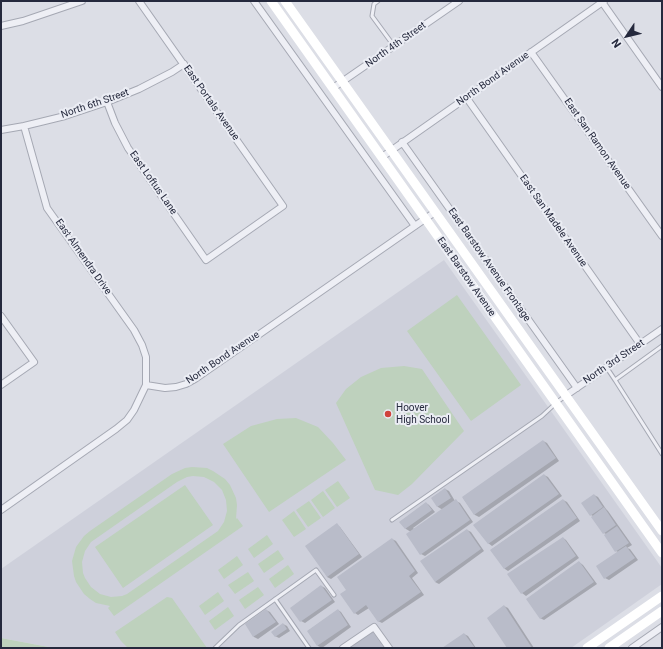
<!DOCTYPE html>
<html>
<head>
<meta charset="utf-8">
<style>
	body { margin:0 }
	#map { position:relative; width:663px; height:649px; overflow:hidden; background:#dcdee6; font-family:Roboto,sans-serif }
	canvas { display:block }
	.frame { position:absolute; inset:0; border:2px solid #25293d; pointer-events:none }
	.north { position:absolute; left:607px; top:16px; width:40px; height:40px; -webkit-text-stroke:3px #ebedf4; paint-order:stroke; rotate:235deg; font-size:11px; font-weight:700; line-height:16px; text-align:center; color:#25293d }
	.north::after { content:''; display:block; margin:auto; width:14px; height:18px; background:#25293d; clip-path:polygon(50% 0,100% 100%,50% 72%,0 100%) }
</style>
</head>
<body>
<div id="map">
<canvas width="663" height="649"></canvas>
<div class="frame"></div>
<div class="north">N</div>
</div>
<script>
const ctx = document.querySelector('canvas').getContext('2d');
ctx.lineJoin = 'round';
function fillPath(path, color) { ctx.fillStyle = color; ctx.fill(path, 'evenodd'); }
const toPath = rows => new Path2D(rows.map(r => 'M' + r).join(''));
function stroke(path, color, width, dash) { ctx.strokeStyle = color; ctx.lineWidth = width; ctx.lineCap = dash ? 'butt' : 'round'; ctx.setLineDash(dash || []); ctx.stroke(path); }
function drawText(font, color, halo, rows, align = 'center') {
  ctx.font = font + ' Roboto,sans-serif'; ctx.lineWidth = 4; ctx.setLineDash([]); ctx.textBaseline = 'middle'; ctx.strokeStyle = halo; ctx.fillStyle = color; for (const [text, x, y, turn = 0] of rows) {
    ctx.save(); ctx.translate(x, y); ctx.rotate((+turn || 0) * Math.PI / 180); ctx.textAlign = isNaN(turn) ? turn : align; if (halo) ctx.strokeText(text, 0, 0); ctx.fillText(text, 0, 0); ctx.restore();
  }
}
fillPath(toPath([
	[444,260,662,568,662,584,571,648,54,648,1,638,1,569]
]), '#ced0db');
fillPath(toPath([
	[457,295,521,385,471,421,407,331],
	[404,366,422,369,464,431,412,484,398,495,375,490,336,403,346,389,361,377,381,368],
	[296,418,318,427,333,443,346,460,269,512,223,444,251,426,277,419],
	[192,467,207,468,213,471,225,479,230,485,236,498,237,505,236,519,237,518,243,526,114,616,108,608,110,606,96,603,90,599,84,594,76,582,74,576,72,561,76,547,84,536,90,531,172,474,185,468],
	[193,476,204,477,214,482,222,490,226,500,227,511,224,522,218,531,127,594,122,596,111,597,100,594,91,587,85,578,83,573,82,562,85,551,91,542,177,482,187,477],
	[338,481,350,498,337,507,325,490],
	[185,485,213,525,123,588,95,547],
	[323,491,335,508,323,517,311,500],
	[309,501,321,518,308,527,296,510],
	[294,511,306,529,294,537,282,520],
	[267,535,273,544,254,558,248,549],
	[278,550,284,559,264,573,258,564],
	[237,556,243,565,224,579,218,570],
	[288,565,294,574,275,588,269,579],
	[248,572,254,581,235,594,228,585],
	[258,587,264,595,245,609,239,600],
	[218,592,224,601,205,615,199,606],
	[167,597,172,598,207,648,128,648,121,641,115,632],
	[228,607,234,616,215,630,209,621],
	[1,638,54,648,1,648]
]), '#bed1bd');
fillPath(toPath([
	[543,441,547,443,559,461,479,517,475,515,463,498],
	[544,475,548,477,562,496,492,546,488,543],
	[445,489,449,491,455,501,456,501,460,503,473,522,425,556,421,554,411,532,406,529,400,522,426,503,429,505,435,512,413,528,414,529,443,510,438,507,432,498],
	[594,495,598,497,606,509,608,511,632,545,627,548,630,549,638,560,609,580,605,578,618,552,616,551,606,534,604,533,593,516,591,515],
	[563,500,567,502,580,521,508,571,505,569,491,550],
	[337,525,340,527,362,557,331,579,327,577],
	[467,530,471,532,484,551,439,584,435,582],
	[563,538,566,540,579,558,526,596,522,593,509,574],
	[392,539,396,541,418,573,412,578,424,595,382,623,378,621,369,608,358,615,355,613,347,590],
	[579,562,583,565,597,584,544,620,540,618],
	[321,586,325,588,335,602,305,623,301,621],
	[504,606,508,608,534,648,508,648],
	[266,610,270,612,279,624,258,639,254,637,246,624],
	[338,610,341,612,351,627,322,648,318,646,308,631],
	[283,624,287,626,290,631,279,638,275,636],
	[464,634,468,636,476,648,444,648]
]), '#0003');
fillPath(toPath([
	[543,440,556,458,474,515,462,497],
	[544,474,559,494,488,544,473,525],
	[445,488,451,498,437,507,431,498],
	[594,494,603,507,590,516,581,503],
	[456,499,470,520,420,555,406,534],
	[563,499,577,518,504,569,490,550],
	[426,502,432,510,405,529,399,522],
	[604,507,616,525,603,534,591,517],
	[337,523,359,554,327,577,305,546],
	[617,526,629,543,615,552,604,535],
	[467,529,481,549,435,582,420,561],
	[563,537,576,556,521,594,507,574],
	[392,538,415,571,409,576,421,592,378,622,366,605,354,614,340,594,346,590,337,577],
	[626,546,635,558,604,579,596,566],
	[579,561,594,582,540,619,526,599],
	[321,585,332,600,300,622,290,608],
	[504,605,532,648,507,648,487,618],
	[266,609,276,622,253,637,245,624],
	[338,609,348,625,317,646,307,631],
	[283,623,287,629,275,637,271,632],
	[372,631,384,648,347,648],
	[464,633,475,648,442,648]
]), '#b9bcc9');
const lane = toPath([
	[378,1,374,4,372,16,394,46],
	[607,368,615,380,662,346],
	[615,380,662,454],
	[392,520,542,416,556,403,564,397],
	[275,599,309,648],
	[215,648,239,625,316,570,334,595]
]);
const street = toPath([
	[254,1,415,226],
	[602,2,662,87],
	[1,26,23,21,82,1],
	[531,52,662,236],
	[333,88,459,1],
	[466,97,640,344],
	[107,102,115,123,128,148,206,260,283,206,139,1],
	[1,130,24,126,65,116,107,102,139,89,172,72,184,64],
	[402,142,577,388],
	[382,157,604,1],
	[1,316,34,362,1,385],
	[146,385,165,388,176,387,186,384,195,379,435,212],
	[565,396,662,329],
	[1,510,116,429,127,420,134,410,146,385,146,357,142,345,134,330,47,208,24,126],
	[343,648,374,627,389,648],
	[632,648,662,627]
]);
stroke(lane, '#a5a8b3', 5);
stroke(street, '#a5a8b3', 8);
stroke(lane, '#eeeff5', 3);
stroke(street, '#eeeff5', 6);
stroke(toPath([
	[271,1,662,553],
	[285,1,662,531],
	[587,648,662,596],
	[609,648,662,611]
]), '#fff', 9);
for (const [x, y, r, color] of [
	[388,414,4,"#d0433c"]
]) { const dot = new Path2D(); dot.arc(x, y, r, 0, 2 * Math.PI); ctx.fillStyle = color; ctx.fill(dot); stroke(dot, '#ebedf4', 1.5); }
drawText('10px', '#25293d', '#ebedf4', [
	["North 4th Street",396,45,-35],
	["North Bond Avenue",493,79,-35],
	["East Portals Avenue",211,103,55],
	["North 6th Street",95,104,-19],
	["East San Ramon Avenue",597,144,55],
	["East Loftus Lane",153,183,55],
	["East San Madele Avenue",553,221,55],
	["East Almendra Drive",83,257,55],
	["East Barstow Avenue Frontage",489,265,55],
	["East Barstow Avenue",466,277,55],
	["North Bond Avenue",223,358,-34],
	["North 3rd Street",614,362,-34]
]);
drawText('10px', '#25293d', '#ebedf4', [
	["Hoover",396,408],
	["High School",396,420]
], 'left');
</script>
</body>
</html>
